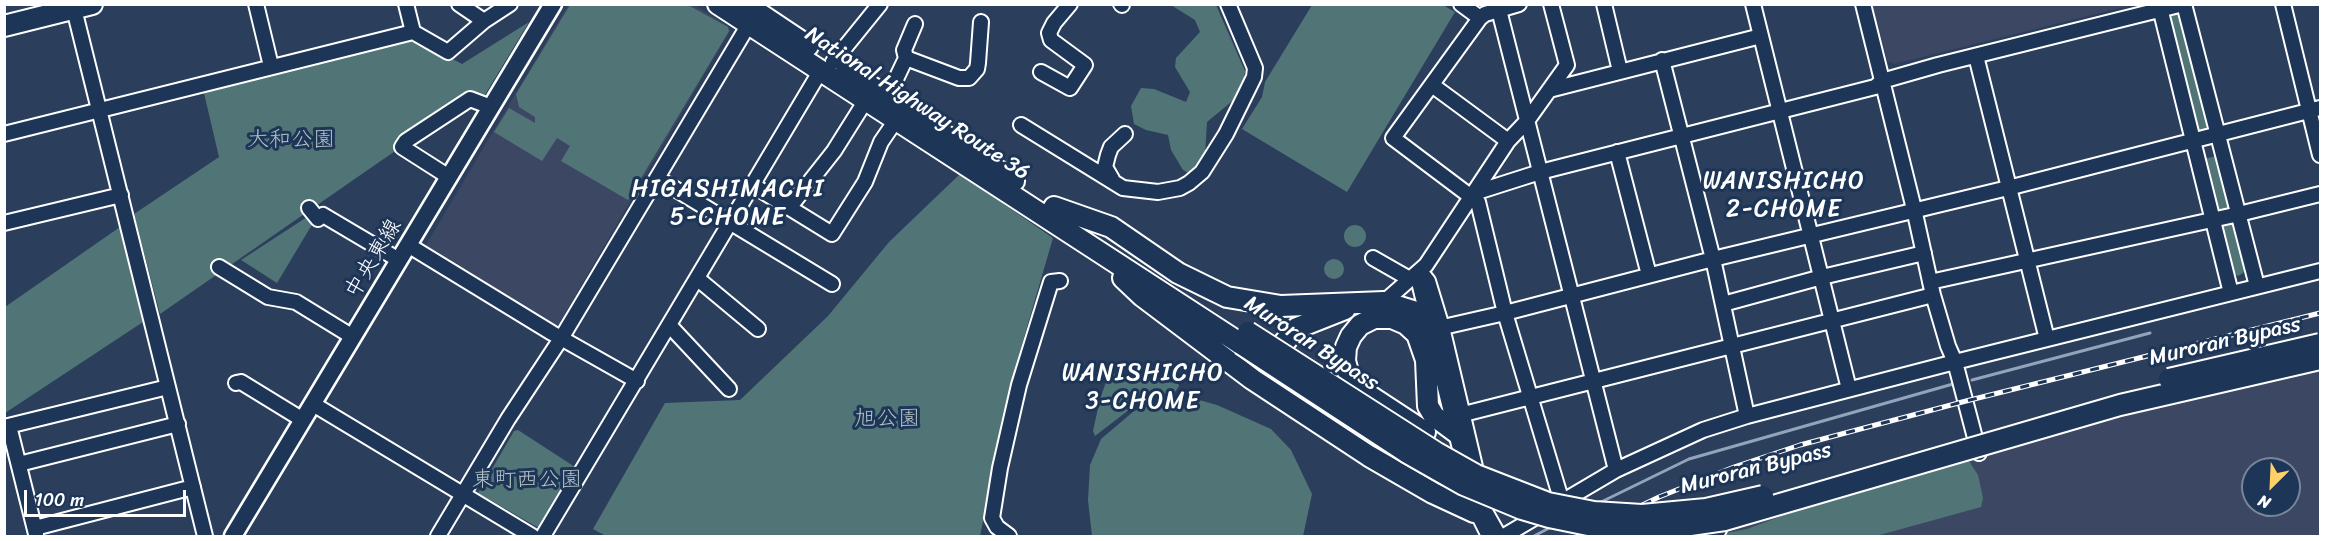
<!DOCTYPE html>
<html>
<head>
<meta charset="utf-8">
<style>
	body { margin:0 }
	#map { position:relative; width:2325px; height:541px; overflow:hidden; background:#2b3e5c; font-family:Sriracha,sans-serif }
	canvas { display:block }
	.frame { position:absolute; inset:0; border:6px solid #fff; pointer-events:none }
	.north { position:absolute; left:2241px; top:457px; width:60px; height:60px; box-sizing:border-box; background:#1d3557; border:2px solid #77869a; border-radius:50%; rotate:204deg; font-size:16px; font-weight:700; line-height:24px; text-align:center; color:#fff }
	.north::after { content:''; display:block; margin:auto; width:21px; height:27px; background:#ffd166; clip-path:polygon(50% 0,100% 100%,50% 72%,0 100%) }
	.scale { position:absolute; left:24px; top:490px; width:162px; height:27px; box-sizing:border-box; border:3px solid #fff; border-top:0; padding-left:8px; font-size:18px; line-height:21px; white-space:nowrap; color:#fff; -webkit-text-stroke:4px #1d3557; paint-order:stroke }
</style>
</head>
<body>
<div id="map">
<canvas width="2325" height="541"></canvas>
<div class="frame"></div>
<div class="north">N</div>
<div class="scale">100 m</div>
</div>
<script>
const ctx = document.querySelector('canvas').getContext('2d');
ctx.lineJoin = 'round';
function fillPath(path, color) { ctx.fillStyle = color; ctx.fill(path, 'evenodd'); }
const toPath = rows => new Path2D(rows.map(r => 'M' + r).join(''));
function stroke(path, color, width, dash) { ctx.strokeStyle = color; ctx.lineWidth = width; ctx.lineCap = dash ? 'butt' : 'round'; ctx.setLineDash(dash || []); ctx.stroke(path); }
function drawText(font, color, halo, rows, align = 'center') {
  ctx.font = font + ' Sriracha,"Klee One",sans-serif'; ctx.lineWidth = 6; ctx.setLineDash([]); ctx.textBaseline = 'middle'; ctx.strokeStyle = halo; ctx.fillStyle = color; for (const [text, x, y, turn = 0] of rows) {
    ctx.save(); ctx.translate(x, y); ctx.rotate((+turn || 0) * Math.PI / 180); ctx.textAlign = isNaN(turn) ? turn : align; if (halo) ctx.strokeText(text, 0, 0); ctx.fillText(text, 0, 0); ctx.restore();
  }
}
fillPath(toPath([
	[568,5,695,5,728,26,730,31,558,325,554,326,427,250,426,245],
	[1873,5,1873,4,2132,5,1894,64,1887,60],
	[2320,359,2320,536,1658,536],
	[2253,469,2289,469,2289,505,2253,505]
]), '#3c4863');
fillPath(toPath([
	[570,5,688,5,728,27,729,31,628,200,561,161,570,146,557,138,542,161,494,132,509,108,535,123,535,117,519,107,516,94],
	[1171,5,1216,5,1245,71,1242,93,1207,122,1205,155,1192,175,1183,170,1171,150,1168,135,1146,130,1134,124,1131,106,1141,88,1154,89,1186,102,1190,92,1175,67,1176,58,1200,32,1195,20],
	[1312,5,1443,5,1455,12,1347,192,1242,129,1262,97,1265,82],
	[2177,13,2182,16,2208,124,2204,131,2197,130,2168,19],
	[529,22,483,98,398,149,160,314,134,214,219,157,203,89,414,38,462,64],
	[2217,156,2229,205,2227,211,2217,212,2203,159],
	[960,174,1053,238,1015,368,980,536,606,536,593,529,665,403,740,400,828,316,889,242],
	[307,217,313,223,277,283,241,260],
	[2232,222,2245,268,2243,273,2238,276,2231,271,2221,224],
	'1344 236a11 11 0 1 1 22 0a11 11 0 1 1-22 0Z',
	[120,227,143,322,5,413,5,307],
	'1324 269a10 10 0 1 1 20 0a10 10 0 1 1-20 0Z',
	[1114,374,1148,381,1178,383,1179,386,1173,395,1156,397,1134,406,1095,436,1093,431,1100,399,1106,382],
	[1167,399,1199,400,1217,405,1271,429,1291,450,1312,494,1303,536,1092,536,1088,500,1090,465,1101,439,1134,411],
	[518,430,575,467,540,527,537,527,478,493,514,431],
	[1969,461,1978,475,1983,498,1981,507,1876,536,1712,536,1747,529,1787,514]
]), '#517577');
stroke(toPath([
	[1972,380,2150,333],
	[1597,504,1689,459,1953,384],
	[1534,536,1553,526]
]), '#91a4bb', 3);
const minor = toPath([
	[256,4,271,66],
	[406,4,413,32],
	[459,4,484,21],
	[1121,4,1122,5],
	[1461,4,1480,18],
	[1519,4,1485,14,1480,18,1393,138,1478,202,1505,313,1562,502],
	[1604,4,1620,71],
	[1753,4,1849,389],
	[1863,4,1914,209,1933,295,1948,346,1955,362,1979,453],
	[2159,4,2231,293],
	[2184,4,2257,286],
	[2283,4,2320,155],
	[74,9,205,536],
	[1499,10,1616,470],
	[1976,56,2047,339],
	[906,58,959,78,969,78,977,69,978,63,981,22],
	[1662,60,1713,259,1747,416],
	[833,62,880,4],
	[1041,72,1070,88,1085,65,1051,40,1049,33,1054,23,1070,4],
	[1432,85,1508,141],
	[1553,89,1761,36],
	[887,98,906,58,904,50,915,24],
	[1021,125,1123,188,1158,192,1180,188,1189,183,1202,172,1226,134,1254,77,1255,68,1228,4],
	[4,134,413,32,448,52,484,21,510,4],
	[1617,152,1649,275],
	[449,177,402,147,406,141,470,99,491,107],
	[657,178,832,284],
	[1112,179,1105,167,1108,155,1111,147,1125,134],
	[754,186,832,234,865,182,881,142,896,120],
	[1471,194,1540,172,1875,87,1882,81,1938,65,2183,4],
	[309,208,318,219,323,215,399,260],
	[789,208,834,151,866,100],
	[4,223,121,195],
	[408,245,552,333,637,381],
	[1373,258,1408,278],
	[219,267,268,297,296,302,353,337],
	[1420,271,1428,281,1442,327,1486,513,1499,536],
	[1420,271,1419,282,1466,473],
	[698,279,758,329],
	[1930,282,2239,214,2320,194],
	[1384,302,1426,265,1508,141,1527,121,1567,65,1551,4],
	[1723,304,1822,277,1924,253],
	[670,326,729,389],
	[1430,330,1505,313,1713,259,2008,188,2320,108],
	[236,383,241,382,303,420],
	[313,404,532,536],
	[1452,417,1933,295],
	[9,426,36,534],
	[4,427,168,387],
	[19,464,178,424],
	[1473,504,1489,536],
	[35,528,193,487],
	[438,536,508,419,562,337,749,24],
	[543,536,821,70],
	[1009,536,997,527,992,518,1000,468,1019,385,1051,282,1060,281],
	[1504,536,1616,470,1703,430,1747,416,1955,362,2320,271]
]);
const major = toPath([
	[233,536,553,4]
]);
const highway = toPath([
	[718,4,1241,344],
	[745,4,808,46],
	[4,26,92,4],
	[846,70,1014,181],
	[1054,207,1111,227,1178,273,1227,297,1281,306,1384,302,1413,311,1430,330],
	[1123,278,1142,296,1252,379,1369,456,1433,493,1474,512],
	[1277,366,1282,345,1297,328,1345,309],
	[1425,432,1367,394,1348,372,1345,361,1346,347,1351,336,1360,325,1374,318,1392,318,1406,324,1417,334,1426,360,1428,406,1434,416,1457,433],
	[1677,536,1716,529]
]);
stroke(minor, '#fff', 18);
stroke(major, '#fff', 21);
stroke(highway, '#fff', 24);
stroke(minor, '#1d3557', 14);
stroke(major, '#1d3557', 16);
stroke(highway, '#1d3557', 20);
const rail = toPath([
	[1578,536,1659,497,1734,467,1800,445,1966,401,2320,313]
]);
stroke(rail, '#fff', 5);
stroke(rail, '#1d3557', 3, [9]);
const highwayBridge = toPath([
	[1248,332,1437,453,1476,475,1548,503,1594,512,1642,515,1706,509,1763,496],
	[1241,344,1406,452,1464,485,1522,509,1549,517,1593,526,1637,529,1683,526,1725,520,2120,405,2320,359],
	[2169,379,2320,344]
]);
stroke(highwayBridge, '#fff', 24, []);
stroke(highwayBridge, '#1d3557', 20);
drawText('22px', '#fff', '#1d3557', [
	["National Highway Route 36",917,104,33],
	["中央東線",374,259,-59],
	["Muroran Bypass",2225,342,-13],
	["Muroran Bypass",1311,344,33],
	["Muroran Bypass",1756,469,-14]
]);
drawText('22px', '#b1c1c2', '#1d3557', [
	["大和公園",291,140],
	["旭公園",887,419],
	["東町西公園",527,480]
]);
ctx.letterSpacing = '1.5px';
drawText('24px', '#fff', '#1d3557', [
	["WANISHICHO",1784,182],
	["2-CHOME",1784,210],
	["HIGASHIMACHI",728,190],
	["5-CHOME",728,218],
	["WANISHICHO",1143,374],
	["3-CHOME",1143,402]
]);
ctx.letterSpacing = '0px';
</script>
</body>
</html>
